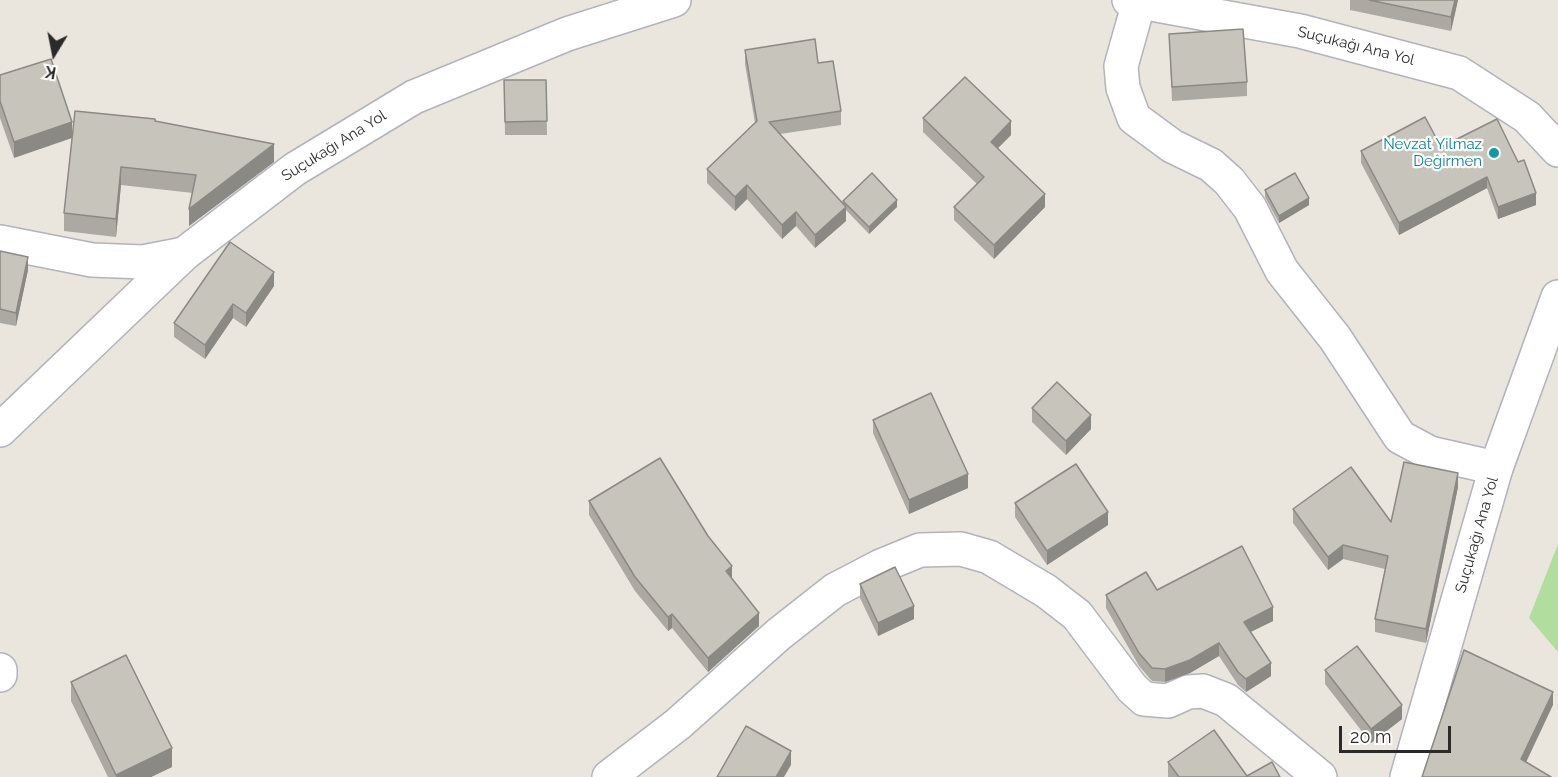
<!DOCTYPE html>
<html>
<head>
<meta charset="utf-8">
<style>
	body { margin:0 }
	#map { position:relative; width:1558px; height:777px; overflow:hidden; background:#ebe6dd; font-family:Raleway,sans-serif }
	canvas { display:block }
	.north { position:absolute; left:24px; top:24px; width:60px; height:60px; -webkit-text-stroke:4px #fff; paint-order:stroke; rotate:190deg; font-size:16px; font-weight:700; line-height:24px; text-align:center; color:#2a2a2a }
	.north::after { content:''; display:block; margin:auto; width:21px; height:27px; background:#2a2a2a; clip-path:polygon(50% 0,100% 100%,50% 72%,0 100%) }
	.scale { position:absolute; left:1339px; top:726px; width:112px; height:27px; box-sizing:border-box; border:3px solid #2a2a2a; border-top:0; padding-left:8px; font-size:18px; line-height:21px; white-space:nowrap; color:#2a2a2a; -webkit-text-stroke:4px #fff; paint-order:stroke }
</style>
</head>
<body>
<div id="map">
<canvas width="1558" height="777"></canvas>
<div class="north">K</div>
<div class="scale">20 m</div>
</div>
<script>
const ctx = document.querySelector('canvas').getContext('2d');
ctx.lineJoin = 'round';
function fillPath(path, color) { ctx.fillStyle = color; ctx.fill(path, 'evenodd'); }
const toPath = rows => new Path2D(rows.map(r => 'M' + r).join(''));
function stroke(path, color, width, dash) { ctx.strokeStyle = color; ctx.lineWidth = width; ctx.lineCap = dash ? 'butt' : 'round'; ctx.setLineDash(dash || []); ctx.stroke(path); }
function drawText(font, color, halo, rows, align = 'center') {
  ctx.font = font + ' Raleway,sans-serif'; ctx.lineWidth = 4.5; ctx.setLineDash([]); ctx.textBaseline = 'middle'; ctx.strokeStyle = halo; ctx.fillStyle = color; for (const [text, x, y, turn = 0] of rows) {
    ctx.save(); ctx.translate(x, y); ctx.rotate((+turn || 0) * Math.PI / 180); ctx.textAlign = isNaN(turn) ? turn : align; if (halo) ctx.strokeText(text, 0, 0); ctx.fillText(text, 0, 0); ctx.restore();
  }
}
fillPath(toPath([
	[1558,544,1558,652,1529,618]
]), '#b1de9e');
const street = toPath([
	[1139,2,1121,66,1123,88,1134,118,1172,146,1211,165,1229,181,1250,208,1282,271,1335,338,1400,437,1430,453,1496,468],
	[0,430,184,254],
	[0,670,0,675],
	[609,777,678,724,779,634,835,590,881,566,920,550,961,549,989,557,1046,591,1077,615,1132,688,1144,699,1168,701,1188,692,1203,691,1226,700,1320,777]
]);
const secondary = toPath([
	[1129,0,1300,31,1459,73,1527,117,1558,150],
	[0,242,92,260,143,262,184,254,295,169,414,97,567,34,674,0],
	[1407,777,1496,468,1558,297]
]);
stroke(street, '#b1b3bd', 36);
stroke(secondary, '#b1b3bd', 36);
stroke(street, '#fff', 33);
stroke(secondary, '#fff', 33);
fillPath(toPath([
	[1350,0,1458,0,1451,31,1350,10],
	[1169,34,1247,82,1247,96,1172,101],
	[745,50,818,63,841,111,841,125,780,134,843,204,843,201,897,207,869,234,846,210,846,221,815,248,796,226,782,239,747,199,735,211,707,183,707,169,755,123,745,64],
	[51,59,14,158,0,118,0,75],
	[504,80,546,80,547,135,505,135],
	[923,118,1011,135,998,148,1045,207,994,259,954,220,954,207,977,184,923,132],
	[155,121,274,162,189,226,193,193,121,185,116,237,64,231,64,213],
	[1441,147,1536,205,1498,219,1487,188,1399,235,1361,163,1361,151],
	[1265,190,1309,205,1279,223,1265,197],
	[0,251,28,270,16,326,0,323],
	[274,286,246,327,233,318,205,359,174,337,174,323],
	[1032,408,1091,429,1066,455,1032,422],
	[873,420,968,488,909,514,873,433],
	[1458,487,1426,643,1375,632,1375,619,1385,569,1343,559,1328,570,1293,523,1293,509,1391,522],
	[589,501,732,579,759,626,708,672,672,628,668,631,635,591,589,515],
	[1015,503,1108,525,1047,565,1015,517],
	[860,584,914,619,878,636,860,598],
	[1157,590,1273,621,1251,632,1271,676,1246,692,1238,685,1219,656,1190,673,1165,682,1152,681,1139,666,1106,608,1106,595],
	[1325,670,1402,719,1371,743,1325,684],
	[71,682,172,767,151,777,108,777,71,701],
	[1168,762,1247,776,1280,777,1168,777]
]), '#aba9a2');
fillPath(toPath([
	[1455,0,1458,0,1451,31,1451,17],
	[1011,121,1011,135,991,155,991,142],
	[72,122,72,138,14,158,14,142],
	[274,144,274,162,189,226,189,209],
	[121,167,121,185,116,237,116,219],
	[1487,177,1487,188,1399,235,1399,223],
	[747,185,747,199,735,211,735,197],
	[1536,193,1536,205,1498,219,1498,207],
	[1045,194,1045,207,994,259,994,245],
	[1309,198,1309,205,1279,223,1279,216],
	[897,200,897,207,869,234,869,227],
	[846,207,846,221,815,248,815,235],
	[796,212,796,226,782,239,782,225],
	[28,257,28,270,16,326,16,313],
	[274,272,274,286,246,327,246,313],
	[233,304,233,318,205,359,205,345],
	[1091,415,1091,429,1066,455,1066,441],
	[1458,473,1458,487,1426,643,1426,629],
	[968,474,968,488,909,514,909,500],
	[1108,512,1108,525,1047,565,1047,551],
	[1343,545,1343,559,1328,570,1328,557],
	[732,566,732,580,726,571],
	[914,606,914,619,878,636,878,623],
	[1273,607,1273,621,1244,635,1244,622],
	[759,613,759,626,708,672,708,658],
	[672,614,672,628,668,631,668,617],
	[1219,643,1219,656,1190,673,1165,682,1165,669],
	[1271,663,1271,676,1246,692,1246,679],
	[1553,692,1553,705,1521,773,1521,759],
	[1402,705,1402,719,1371,743,1371,729],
	[172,748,172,767,151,777,116,777,116,775],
	[791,751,791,765,784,777,776,777]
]), '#8b8984');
const building = toPath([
	[1369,0,1455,0,1451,17,1369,0],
	[1243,29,1247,82,1172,87,1169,34,1243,29],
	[815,39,818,63,833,61,841,111,769,122,846,207,815,235,796,212,782,225,747,185,735,197,707,169,757,121,745,50,815,39],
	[51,59,72,122,14,142,0,101,0,75,51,59],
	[965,77,1011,121,991,142,1045,194,994,245,954,207,984,177,923,118,965,77],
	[504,80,546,80,547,121,505,122,504,80],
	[75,111,155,119,155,121,274,144,189,209,196,175,121,167,116,219,64,213,75,111],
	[1425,117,1441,147,1497,119,1518,162,1524,160,1536,193,1498,207,1487,177,1399,223,1361,151,1425,117],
	[872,173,897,200,869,227,843,201,872,173],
	[1295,173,1309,198,1279,216,1265,190,1295,173],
	[230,242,274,272,246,313,233,304,205,345,174,323,230,242],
	[0,251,28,257,16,313,0,309,0,251],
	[1057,382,1091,415,1066,441,1032,408,1057,382],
	[931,393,968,474,909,500,873,420,931,393],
	[660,458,708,536,732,566,726,571,759,613,708,658,672,614,668,617,635,577,589,501,660,458],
	[1404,462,1458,473,1426,629,1375,619,1388,556,1343,545,1328,557,1293,509,1351,467,1391,522,1404,462],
	[1076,464,1108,512,1047,551,1015,503,1076,464],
	[1242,546,1273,607,1244,622,1271,663,1246,679,1238,672,1219,643,1190,660,1165,669,1152,668,1139,653,1106,595,1146,572,1157,590,1242,546],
	[895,567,914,606,878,623,860,584,895,567],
	[1357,646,1402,705,1371,729,1325,670,1357,646],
	[1464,650,1553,692,1521,759,1551,777,1422,777,1464,650],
	[126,655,172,748,116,775,71,682,126,655],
	[746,726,791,751,776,777,717,777,746,726],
	[1214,730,1247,776,1272,762,1280,777,1179,777,1168,762,1214,730]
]);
fillPath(building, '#c7c4bc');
stroke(building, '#8b8984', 1.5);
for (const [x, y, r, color] of [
	[1494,153,6,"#0f9aa8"]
]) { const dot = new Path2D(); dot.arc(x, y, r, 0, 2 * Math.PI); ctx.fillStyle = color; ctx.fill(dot); stroke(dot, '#fff', 2); }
drawText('15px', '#2a2a2a', '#fff', [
	["Suçukağı Ana Yol",1356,46,14],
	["Suçukağı Ana Yol",334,146,-32],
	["Suçukağı Ana Yol",1477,535,-74]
]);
drawText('15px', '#0d838f', '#fff', [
	["Nevzat Yilmaz",1482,144],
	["Değirmen",1482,161]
], 'right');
</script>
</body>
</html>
